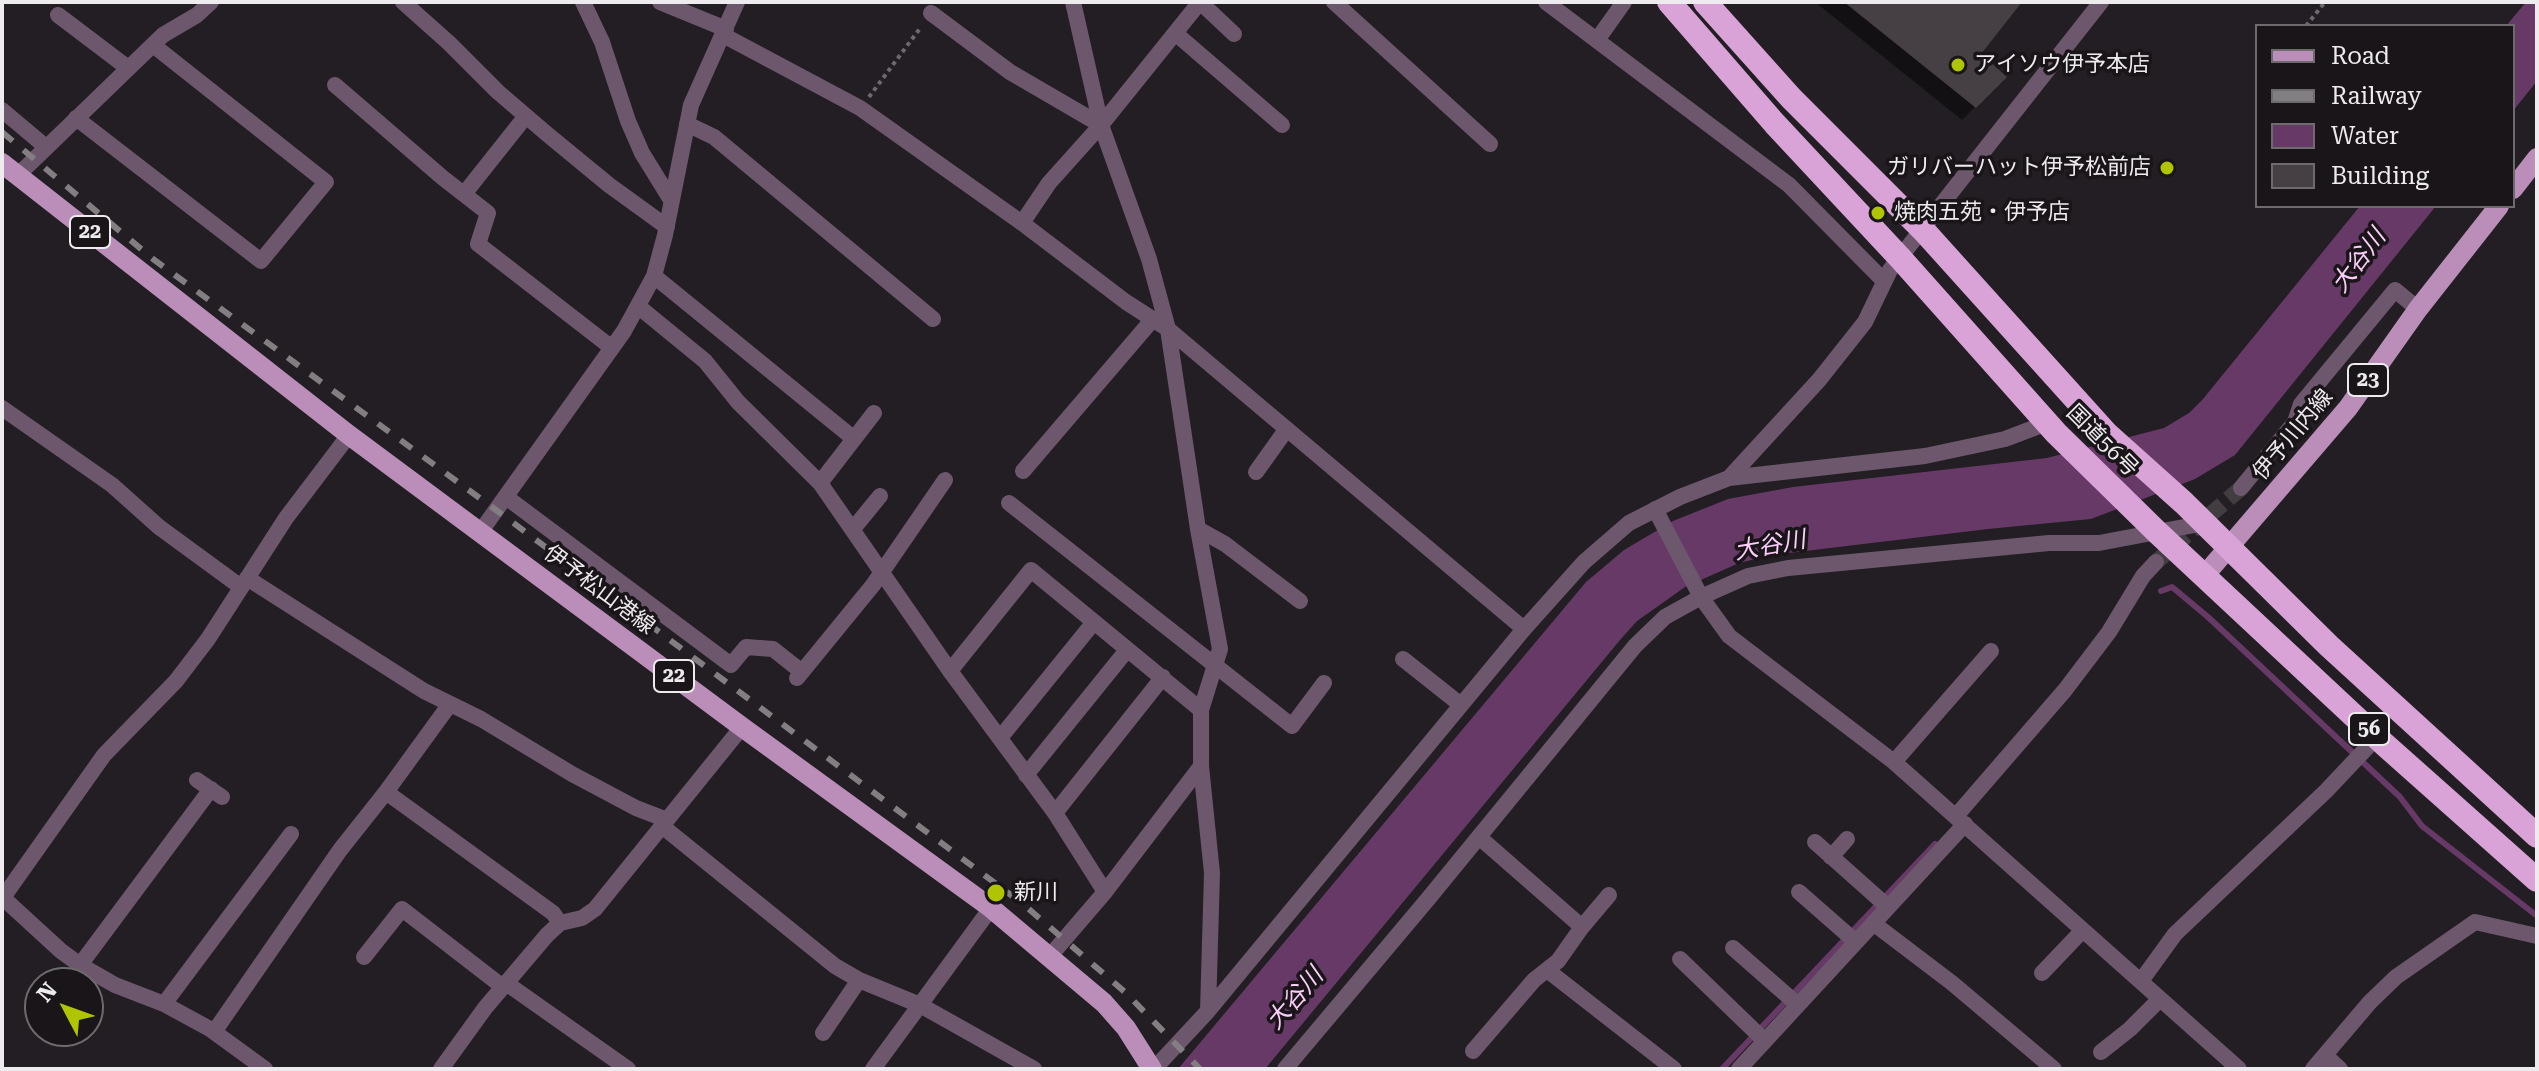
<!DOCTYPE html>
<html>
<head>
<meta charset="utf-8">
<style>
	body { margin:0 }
	#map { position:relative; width:2539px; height:1071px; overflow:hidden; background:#231e23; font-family:"Roboto Serif",serif }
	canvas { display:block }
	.frame { position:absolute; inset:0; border:4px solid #eeebee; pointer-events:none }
	.legend { position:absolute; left:2255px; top:24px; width:260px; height:184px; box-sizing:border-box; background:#191519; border:2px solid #6e6b6e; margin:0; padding:10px 14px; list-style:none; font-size:24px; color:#eeebee }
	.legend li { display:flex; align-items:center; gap:16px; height:40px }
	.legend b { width:40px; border:2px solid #6e6b6e }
	.north { position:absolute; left:24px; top:967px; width:80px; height:80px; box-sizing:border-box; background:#191519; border:2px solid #6e6b6e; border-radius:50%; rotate:311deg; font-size:22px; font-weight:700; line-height:32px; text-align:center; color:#eeebee }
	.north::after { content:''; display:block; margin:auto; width:28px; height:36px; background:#b0c501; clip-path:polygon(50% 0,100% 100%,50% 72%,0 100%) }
</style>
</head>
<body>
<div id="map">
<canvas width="2539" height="1071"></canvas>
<div class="frame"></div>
<ul class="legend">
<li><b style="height:10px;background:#ba8eb9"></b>Road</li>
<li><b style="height:10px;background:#827e82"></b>Railway</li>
<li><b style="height:22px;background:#673967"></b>Water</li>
<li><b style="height:22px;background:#464045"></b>Building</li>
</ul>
<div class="north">N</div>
</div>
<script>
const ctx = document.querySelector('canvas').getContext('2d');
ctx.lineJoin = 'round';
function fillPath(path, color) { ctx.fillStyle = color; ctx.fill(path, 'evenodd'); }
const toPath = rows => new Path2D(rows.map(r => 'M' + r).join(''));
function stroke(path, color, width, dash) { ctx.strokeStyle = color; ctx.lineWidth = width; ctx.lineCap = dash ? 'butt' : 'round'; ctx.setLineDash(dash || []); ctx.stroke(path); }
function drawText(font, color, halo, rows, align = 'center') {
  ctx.font = font + ' "Roboto Serif","Noto Sans JP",serif'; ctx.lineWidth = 7; ctx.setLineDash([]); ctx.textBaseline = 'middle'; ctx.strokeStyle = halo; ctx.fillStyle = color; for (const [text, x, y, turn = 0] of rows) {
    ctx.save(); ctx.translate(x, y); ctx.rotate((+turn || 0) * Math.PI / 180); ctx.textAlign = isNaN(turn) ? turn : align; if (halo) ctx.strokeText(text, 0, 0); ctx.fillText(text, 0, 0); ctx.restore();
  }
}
fillPath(toPath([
	[2526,2,2537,2,2537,81,2513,111,2513,26,2506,26],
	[2360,206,2436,206,2235,455,2195,479,2091,519,1988,529,1772,555,1739,563,1685,587,1637,621,1620,640,1265,1069,1178,1069,1586,582,1624,550,1673,521,1728,499,1793,487,2047,458,2164,428,2189,413,2203,399]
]), '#673967');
fillPath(toPath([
	[1815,2,2019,2,1978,54,2004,77,1962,120]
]), '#0007');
stroke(toPath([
	[2161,591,2172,587,2208,617,2400,797,2422,826,2537,916],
	[1722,1069,1935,844]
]), '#673967', 6);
fillPath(toPath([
	[1844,2,2022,2,1981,54,2007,77,1976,108]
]), '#464045');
stroke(toPath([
	[2156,562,2241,488]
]), '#413d41', 16, [16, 8]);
stroke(toPath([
	[2306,26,2325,2],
	[869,97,921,27]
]), '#6e696e', 4, [4, 4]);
stroke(toPath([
	[403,2,449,43,498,92,547,134,609,185,667,227],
	[583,2,602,42,628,121,642,153,671,200],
	[660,2,726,29],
	[1073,2,1101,125,1149,259,1168,329,1198,529,1220,649,1201,710,1201,766,1212,873,1208,1011],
	[1200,2,1234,34],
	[1334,2,1490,144],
	[1546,2,1789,185,1884,281],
	[931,13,1010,72,1101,125],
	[58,15,128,68],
	[1175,33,1282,125],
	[723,35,860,108,1022,223,1126,302,1168,329,1524,629],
	[1597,40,1624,2],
	[335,85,443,178,488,213,478,244,612,348],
	[2,110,46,147],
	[76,118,261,261,326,182,153,45],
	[687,124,714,137,933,319],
	[18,175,163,35,197,15,211,2],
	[464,194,526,116],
	[1022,223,1049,183,1101,125,1200,2],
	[654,276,853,438],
	[639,307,705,361,738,402,820,483,950,671,1055,813,1105,892],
	[2,408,112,485,159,527,241,587],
	[1023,471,1153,319],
	[1256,472,1286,430],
	[1729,478,1819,380,1865,322,1890,270,2101,2],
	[820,483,874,413],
	[2241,488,2295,422,2301,404,2395,290,2418,309],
	[506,497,731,665,746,647,773,649,802,672],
	[1009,503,1292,726,1324,683],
	[1655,509,1701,597,1729,636,1894,762,2239,1069],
	[853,529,880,496],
	[1198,529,1225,544,1300,601],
	[481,531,624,331,654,276,665,235,691,105,737,2],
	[247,578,424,691,481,719,572,774,636,808,667,820],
	[1403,659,1461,705],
	[950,671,1031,570,1201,710],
	[797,678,873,585,945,480],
	[1000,738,1094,622],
	[1894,762,1991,651],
	[1026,775,1127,650],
	[197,780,222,797],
	[386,792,450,704],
	[1055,813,1163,677],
	[1956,816,2065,690,2109,632,2143,576,2156,562],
	[662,826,835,966,859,980,920,1005,1034,1069],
	[1479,837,1582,927],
	[1815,842,1888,907],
	[1831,857,1847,839],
	[1799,892,1856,942],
	[2,897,61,951,80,965,115,985,164,1004,210,1029,265,1069],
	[2,899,104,755,176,681,208,639,286,518,349,435],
	[1873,923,1952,983,2054,1069],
	[1733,948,1798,1005],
	[1050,956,1105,892,1201,766],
	[364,957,402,909,503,987],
	[1680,959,1765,1041],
	[80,965,211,789],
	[1547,970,1674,1069],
	[2042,973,2083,930],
	[2141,981,2175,934,2326,791,2377,737],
	[506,983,628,1069],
	[164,1004,291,834],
	[214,1032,340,850,386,792,553,913,560,923],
	[823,1033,859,980],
	[1473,1051,1534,980,1558,961,1582,927,1609,895],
	[2101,1052,2130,1029,2160,999],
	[2325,1055,2340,1069],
	[441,1069,485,1008,547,935,560,923,582,918,595,909,742,727],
	[873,1069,991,908],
	[1154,1069,1208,1011,1524,629,1584,562,1629,523,1680,497,1729,478,1925,456,2005,439,2047,423],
	[1285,1069,1428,899,1635,646,1665,617,1701,597,1748,576,1788,568,2049,543,2099,543,2205,523],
	[1739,1069,1965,824],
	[2313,1069,2370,1002,2396,977,2475,922,2537,936]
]), '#6d576c', 16);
stroke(toPath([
	[2,163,349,435,742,727,991,908,1104,1003,1126,1028,1152,1069],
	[2513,189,2537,158],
	[2204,576,2348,408,2418,309,2499,206]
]), '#ba8eb9', 20);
stroke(toPath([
	[1669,2,1775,124,1901,259,2056,433,2157,532,2384,744,2537,880],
	[1705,2,1791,98,1924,231,2107,434,2184,503,2329,646,2537,836]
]), '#d9a3d8', 24);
stroke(toPath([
	[2,132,153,259,496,510,1023,904,1126,993,1200,1069]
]), '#827e82', 6, [14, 14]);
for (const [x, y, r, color] of [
	[1958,65,8,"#b0c501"],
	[2167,168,8,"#b0c501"],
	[1878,213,8,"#b0c501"],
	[996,893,10,"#b0c501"]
]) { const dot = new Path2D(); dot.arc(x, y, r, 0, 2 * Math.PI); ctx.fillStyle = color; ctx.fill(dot); stroke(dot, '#191519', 3); }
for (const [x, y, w] of [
	[90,232,40],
	[2368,380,40],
	[674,676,40],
	[2369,729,40]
]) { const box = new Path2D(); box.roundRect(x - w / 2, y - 16, w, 32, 6); ctx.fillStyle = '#191519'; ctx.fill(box); stroke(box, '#eeebee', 2); }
drawText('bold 20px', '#eeebee', null, [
	["22",90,232],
	["23",2368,380],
	["22",674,676],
	["56",2369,729]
]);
drawText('22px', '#eeebee', '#191519', [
	["アイソウ伊予本店",1974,65],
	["ガリバーハット伊予松前店",2151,168,"right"],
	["焼肉五苑・伊予店",1894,213],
	["新川",1014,893]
], 'left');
drawText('22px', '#eeebee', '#191519', [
	["伊予川内線",2293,435,-50],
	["国道56号",2102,441,45],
	["伊予松山港線",599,590,37]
]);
drawText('italic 24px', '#fbcffa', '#191519', [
	["大谷川",2359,261,-53],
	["大谷川",1770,546,-10],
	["大谷川",1295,999,-49]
]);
</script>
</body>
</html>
